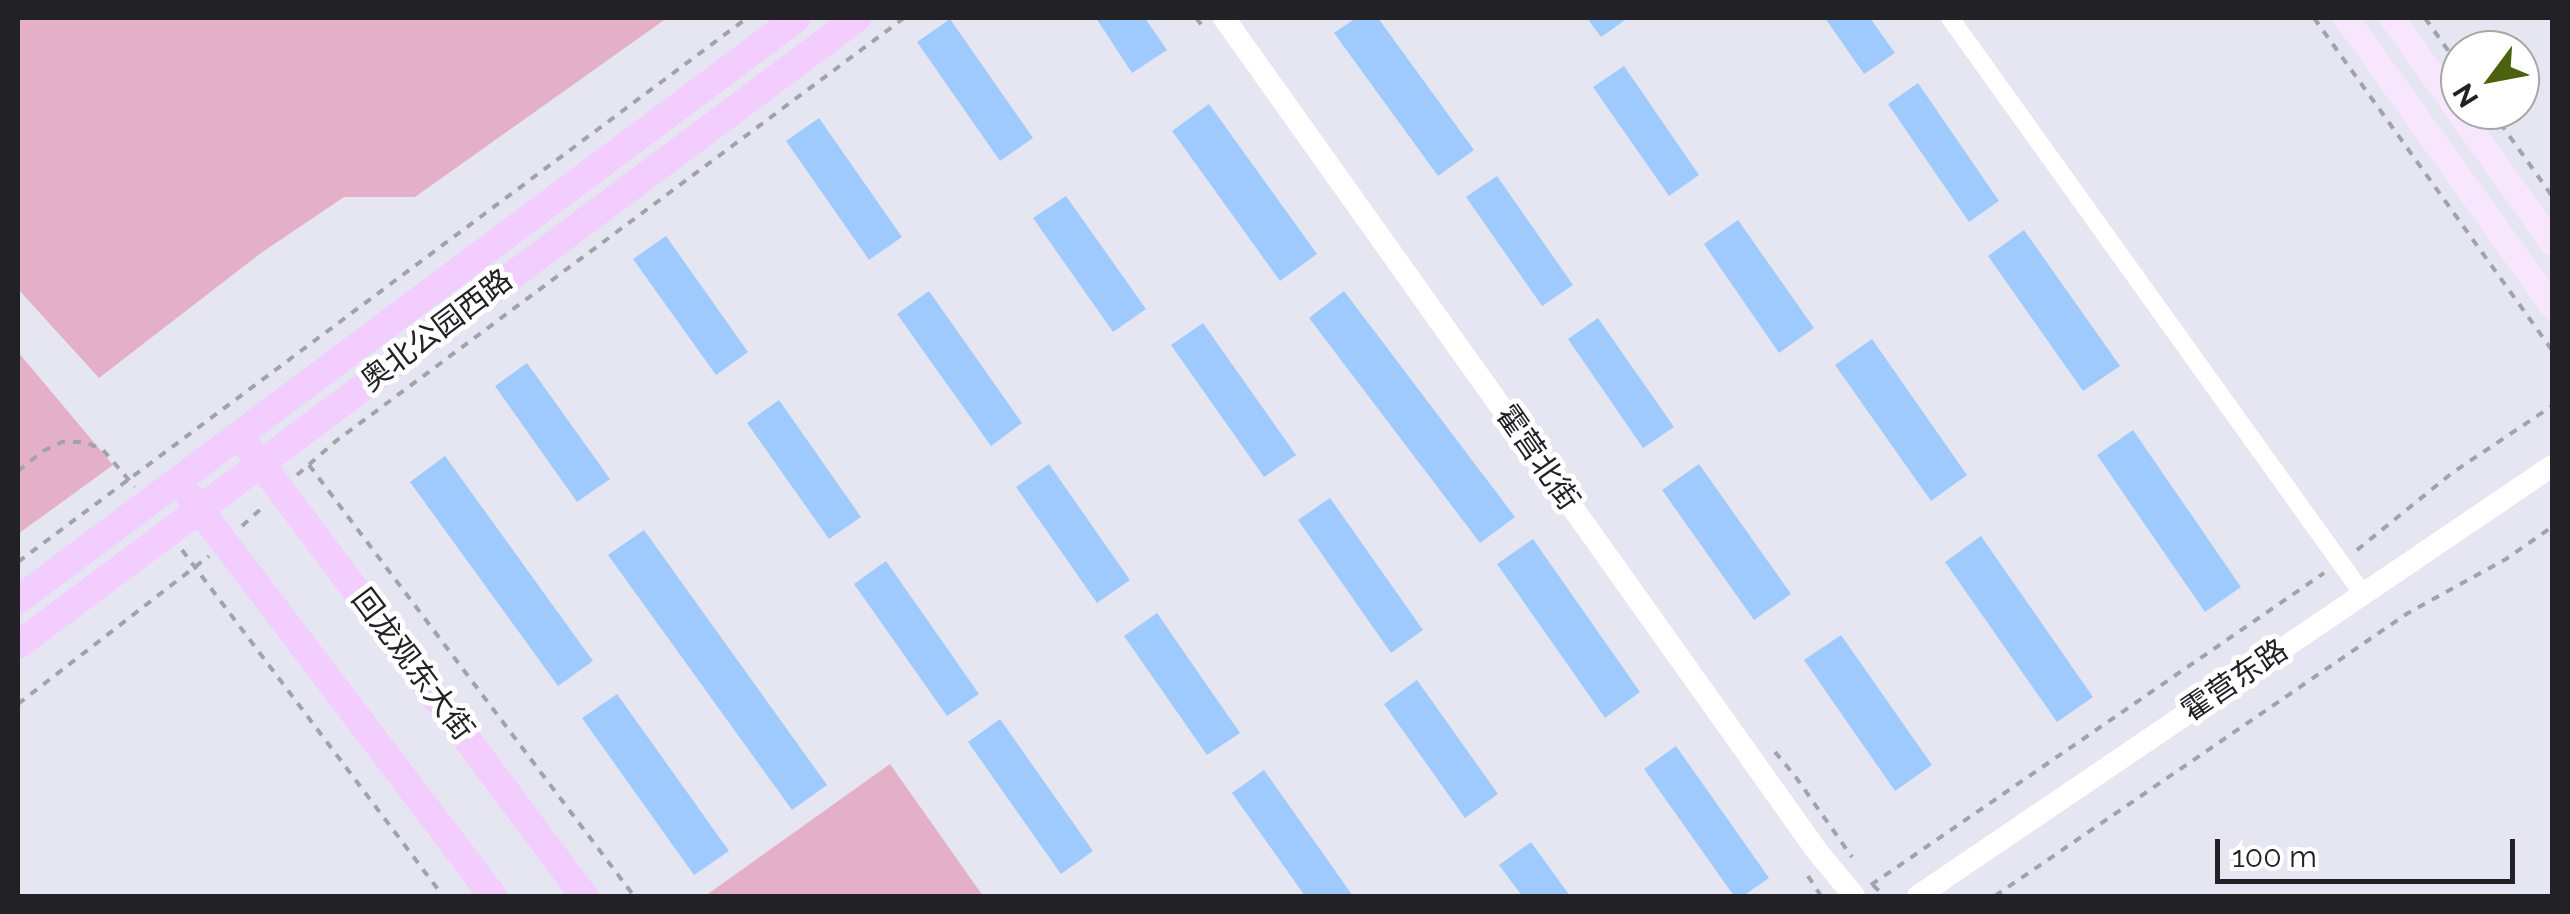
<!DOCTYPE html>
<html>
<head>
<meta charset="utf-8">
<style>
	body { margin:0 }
	#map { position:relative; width:2570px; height:914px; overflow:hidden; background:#e6e6f2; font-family:Raleway,sans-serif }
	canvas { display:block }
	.frame { position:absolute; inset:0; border:20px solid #222226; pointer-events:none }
	.north { position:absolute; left:2440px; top:30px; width:100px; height:100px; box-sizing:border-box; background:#fff; border:2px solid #a7a7a8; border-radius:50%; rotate:238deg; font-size:28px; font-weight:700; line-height:40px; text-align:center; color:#222226 }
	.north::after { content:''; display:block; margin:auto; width:35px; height:45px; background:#4b610e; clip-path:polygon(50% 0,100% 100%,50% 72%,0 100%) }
	.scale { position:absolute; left:2215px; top:839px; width:300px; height:45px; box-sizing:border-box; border:5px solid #222226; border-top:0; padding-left:12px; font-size:30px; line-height:35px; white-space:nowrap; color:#222226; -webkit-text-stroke:8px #fff; paint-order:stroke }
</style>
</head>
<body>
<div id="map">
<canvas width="2570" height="914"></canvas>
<div class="frame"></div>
<div class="north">N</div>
<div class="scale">100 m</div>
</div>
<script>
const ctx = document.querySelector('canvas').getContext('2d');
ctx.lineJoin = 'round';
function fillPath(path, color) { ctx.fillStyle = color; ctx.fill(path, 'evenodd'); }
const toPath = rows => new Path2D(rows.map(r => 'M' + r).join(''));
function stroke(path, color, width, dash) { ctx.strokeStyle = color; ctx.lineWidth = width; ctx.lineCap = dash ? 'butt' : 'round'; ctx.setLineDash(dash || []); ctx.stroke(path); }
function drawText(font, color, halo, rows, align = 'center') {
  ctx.font = font + ' Raleway,"Noto Sans SC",sans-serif'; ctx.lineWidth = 10; ctx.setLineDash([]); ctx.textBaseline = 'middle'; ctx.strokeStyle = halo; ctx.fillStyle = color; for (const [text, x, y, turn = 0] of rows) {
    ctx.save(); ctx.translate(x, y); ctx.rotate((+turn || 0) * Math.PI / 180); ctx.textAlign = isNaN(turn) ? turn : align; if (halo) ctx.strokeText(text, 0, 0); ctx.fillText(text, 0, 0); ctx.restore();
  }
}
fillPath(toPath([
	[18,18,667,18,415,197,344,197,261,253,99,378,18,289],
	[18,352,113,465,18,534],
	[890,764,983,896,705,896]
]), '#e3b0c8');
fillPath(toPath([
	[1096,18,1145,18,1167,50,1132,73],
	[1356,18,1378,18,1474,150,1438,176,1334,33],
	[1587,18,1628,18,1601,37],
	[1825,18,1870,18,1895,53,1864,74],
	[950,19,1033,138,1000,161,917,42],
	[1624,66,1699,175,1669,196,1593,87],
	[1918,83,1999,201,1969,222,1888,104],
	[1209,104,1317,254,1280,281,1172,131],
	[819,118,902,237,869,260,786,141],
	[1497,176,1573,285,1542,306,1466,197],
	[1066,196,1146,309,1113,332,1033,218],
	[1738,220,1814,328,1779,353,1704,244],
	[2024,230,2120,366,2083,391,1988,256],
	[666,236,748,352,716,375,633,259],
	[929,291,1022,423,991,446,897,314],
	[1344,291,1515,517,1480,543,1309,318],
	[1598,318,1674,427,1643,448,1568,339],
	[1203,323,1296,455,1264,477,1171,345],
	[1872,339,1967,475,1931,501,1835,365],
	[527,363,610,479,577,502,495,386],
	[779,400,861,517,829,539,747,423],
	[2133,430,2241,587,2205,612,2097,455],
	[445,456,593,661,558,686,410,482],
	[1049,464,1130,580,1097,603,1016,487],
	[1699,464,1791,594,1754,620,1662,490],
	[1330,498,1423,630,1391,653,1298,520],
	[644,530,827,785,792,810,608,555],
	[1981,536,2093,697,2057,722,1945,562],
	[1533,539,1640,692,1605,718,1497,564],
	[886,561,979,694,947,716,854,584],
	[1157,613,1240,733,1207,755,1124,636],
	[1841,635,1932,765,1895,791,1804,660],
	[1417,680,1498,794,1465,818,1384,704],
	[617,694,729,851,694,875,582,718],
	[1000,719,1093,851,1061,874,968,742],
	[1676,746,1769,878,1743,896,1734,896,1644,769],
	[1264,770,1353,896,1305,896,1232,793],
	[1531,842,1570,896,1522,896,1499,865]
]), '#9fcafe');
stroke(toPath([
	[1196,18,1205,29],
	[2314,18,2552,350],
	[2425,18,2460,67],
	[2491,110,2552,196],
	[309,465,634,896],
	[18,471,43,451,62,442,85,442,103,450,135,487],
	[297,475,336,441,904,18],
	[242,526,264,506],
	[182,550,443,896],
	[2357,550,2452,473,2552,406],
	[18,562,747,18],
	[18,704,209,556],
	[1775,752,1795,776,1852,857],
	[1808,876,1821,896],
	[1871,885,2324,573],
	[1873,885,1884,896],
	[1995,896,2408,613,2506,559,2552,527]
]), '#a2a2ab', 4, [8, 8]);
stroke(toPath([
	[1950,18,2363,594]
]), '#fff', 18);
stroke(toPath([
	[1224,18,1817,851,1854,896],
	[1918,896,2552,466]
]), '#fff', 22);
stroke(toPath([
	[2346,18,2552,306],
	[2392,18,2552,243]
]), '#f8e6ff', 25);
stroke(toPath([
	[250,449,584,896],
	[190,497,493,896],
	[18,600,797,18],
	[18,645,857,18]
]), '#f2cdfe', 28);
drawText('30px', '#222226', '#fff', [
	["奥北公园西路",437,331,-37],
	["霍营北街",1537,458,55],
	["回龙观东大街",412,665,53],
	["霍营东路",2235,681,-34]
]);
</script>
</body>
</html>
